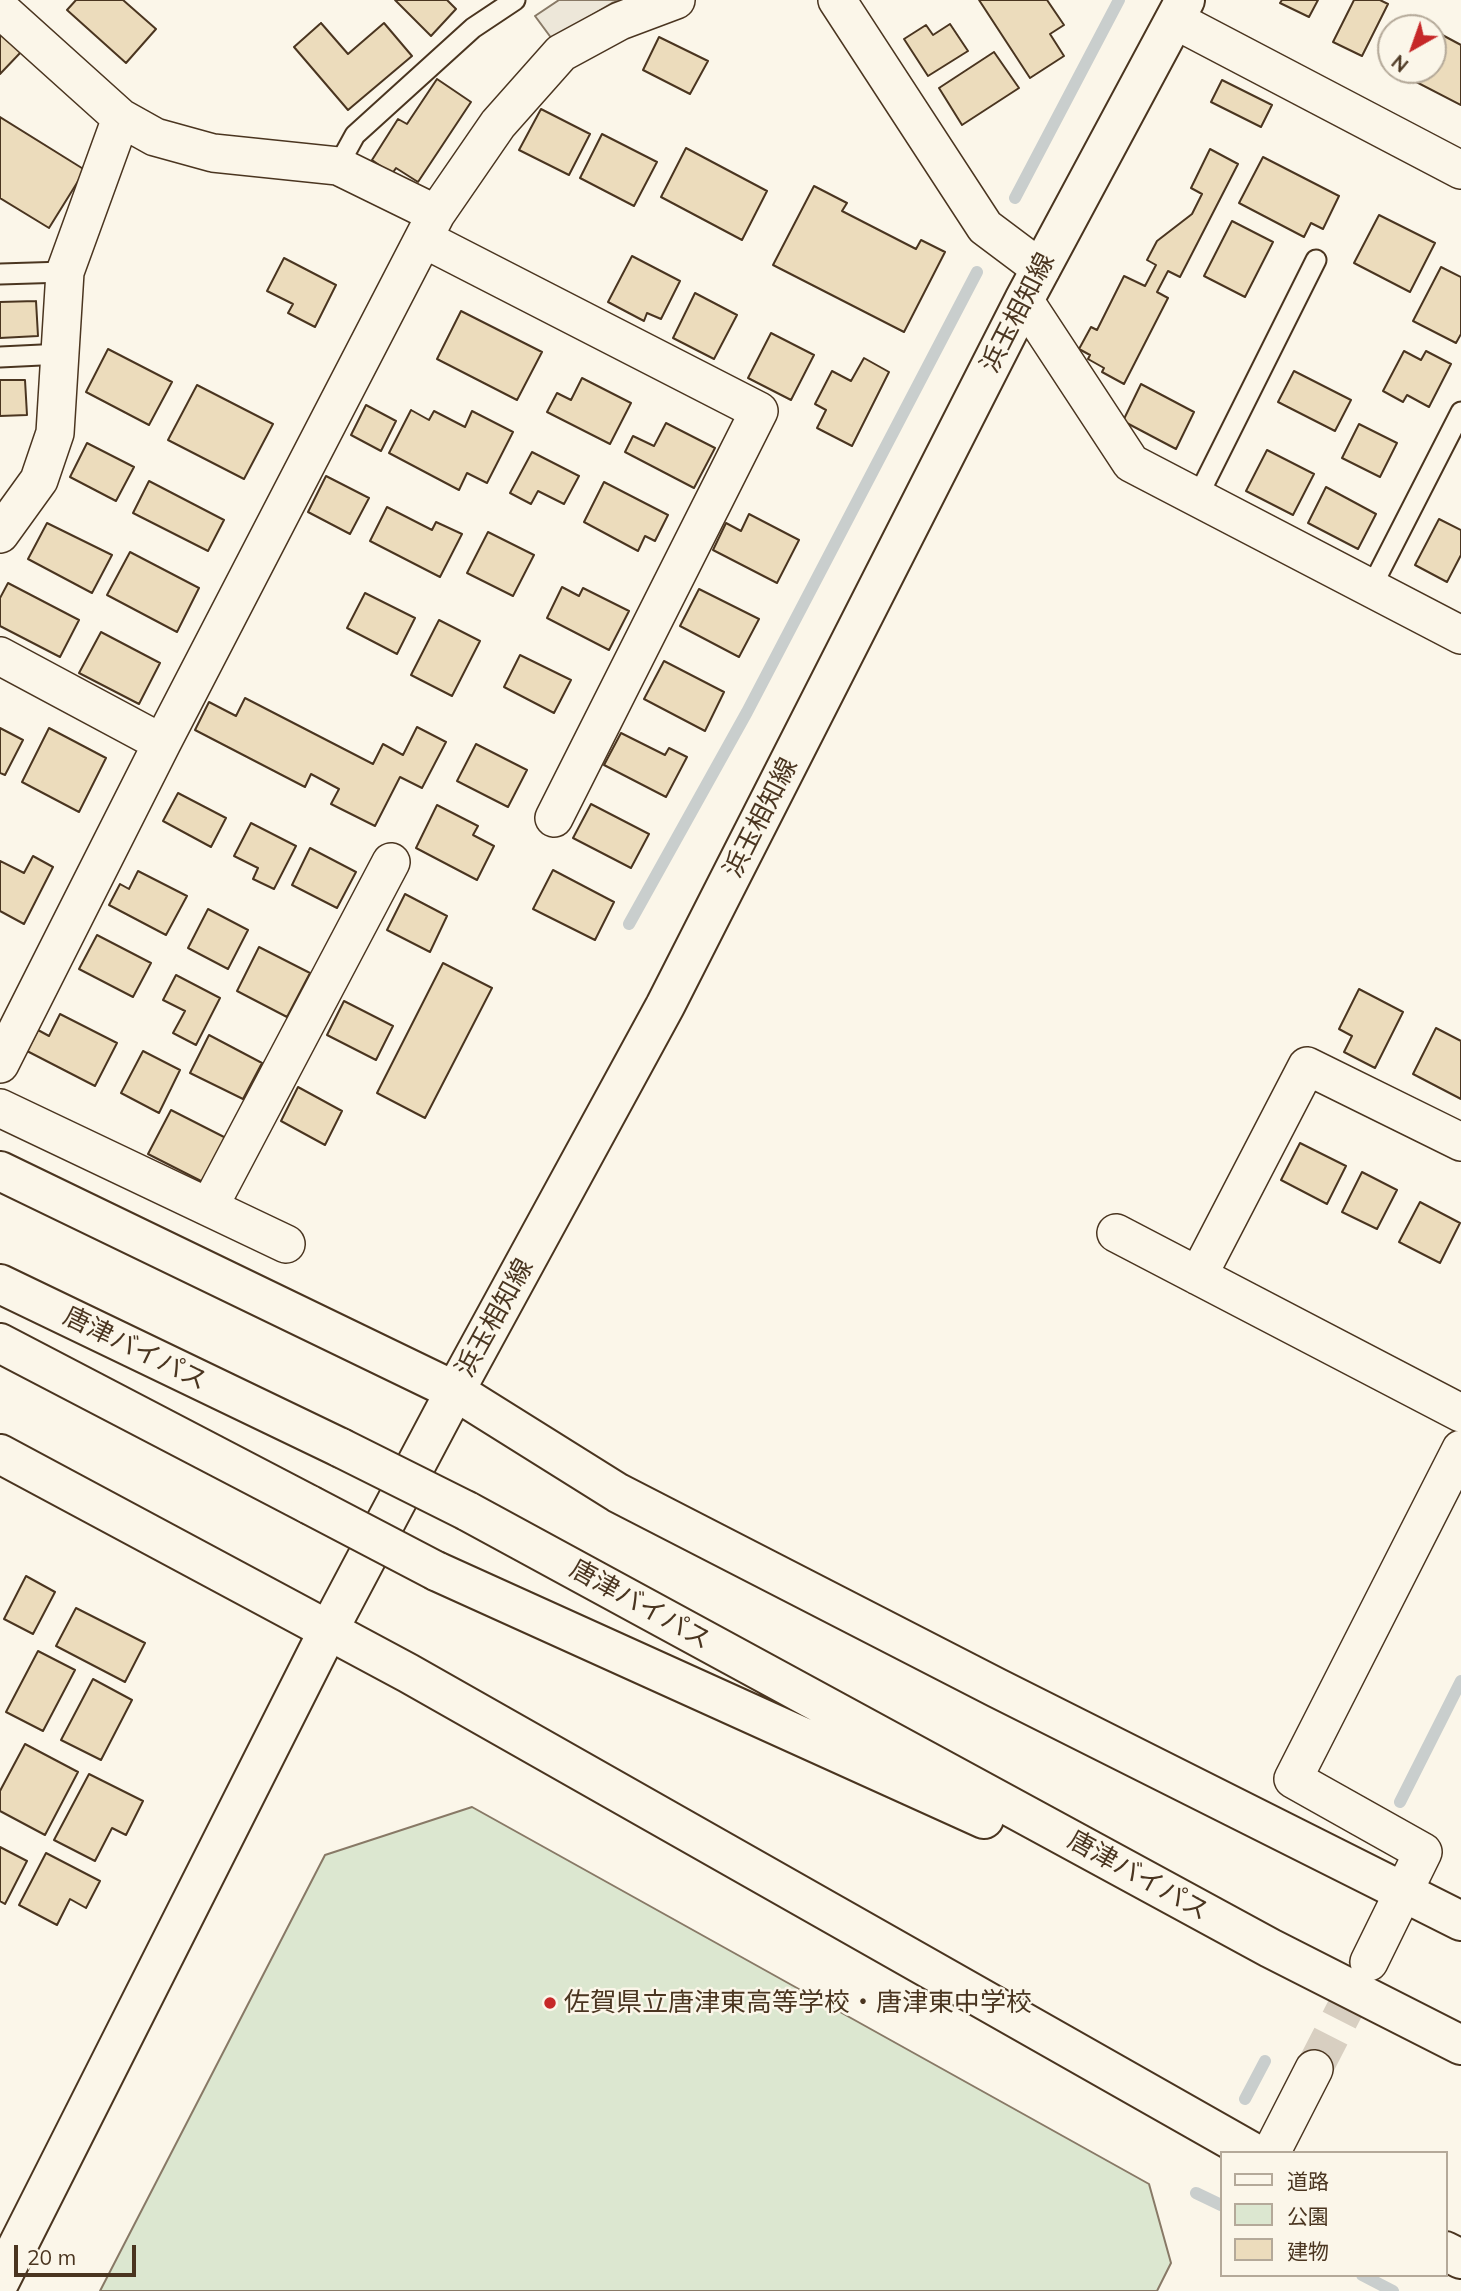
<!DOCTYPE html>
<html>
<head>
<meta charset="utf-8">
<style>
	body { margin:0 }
	#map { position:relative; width:1461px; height:2291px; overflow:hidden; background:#fbf6e9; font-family:Mulish,"Noto Sans JP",sans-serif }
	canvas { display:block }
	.legend { position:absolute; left:1220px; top:2151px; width:228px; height:126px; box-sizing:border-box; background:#fbf6e9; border:2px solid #b4a999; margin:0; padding:9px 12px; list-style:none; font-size:21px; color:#4a3520 }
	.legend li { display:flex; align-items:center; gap:14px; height:35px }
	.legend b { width:35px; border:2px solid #b4a999 }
	.north { position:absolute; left:1377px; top:14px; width:70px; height:70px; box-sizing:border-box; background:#fbf6e9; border:2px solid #b4a999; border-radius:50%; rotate:220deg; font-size:19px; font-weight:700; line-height:28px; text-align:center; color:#4a3520 }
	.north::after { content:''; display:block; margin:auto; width:24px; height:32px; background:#c62828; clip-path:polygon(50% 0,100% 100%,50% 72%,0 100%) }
	.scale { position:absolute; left:14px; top:2245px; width:122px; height:32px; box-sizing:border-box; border:4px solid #4a3520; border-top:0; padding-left:9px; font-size:21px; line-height:24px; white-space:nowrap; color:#4a3520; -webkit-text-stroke:5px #fbf6e9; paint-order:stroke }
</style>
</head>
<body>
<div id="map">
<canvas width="1461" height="2291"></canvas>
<ul class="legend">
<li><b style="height:9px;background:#fbf6e9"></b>道路</li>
<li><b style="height:19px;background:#dce7d0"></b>公園</li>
<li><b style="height:19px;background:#ecdcbc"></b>建物</li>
</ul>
<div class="north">N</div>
<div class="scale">20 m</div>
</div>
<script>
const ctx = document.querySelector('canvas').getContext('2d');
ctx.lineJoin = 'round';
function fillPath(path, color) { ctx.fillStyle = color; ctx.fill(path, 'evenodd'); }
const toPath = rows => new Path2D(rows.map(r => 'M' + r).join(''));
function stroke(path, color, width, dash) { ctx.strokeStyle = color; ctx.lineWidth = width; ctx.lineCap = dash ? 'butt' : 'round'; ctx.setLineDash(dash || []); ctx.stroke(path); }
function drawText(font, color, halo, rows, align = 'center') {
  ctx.font = font + ' Mulish,"Noto Sans JP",sans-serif'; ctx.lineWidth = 5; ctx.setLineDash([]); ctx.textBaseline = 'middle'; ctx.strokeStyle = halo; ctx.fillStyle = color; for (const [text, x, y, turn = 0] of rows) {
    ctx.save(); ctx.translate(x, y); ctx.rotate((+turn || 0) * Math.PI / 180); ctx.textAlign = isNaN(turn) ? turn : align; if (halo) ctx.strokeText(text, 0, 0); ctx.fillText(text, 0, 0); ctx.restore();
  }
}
const green = toPath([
	[472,1807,1149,2184,1171,2263,1157,2291,100,2291,325,1855,472,1807]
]);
fillPath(green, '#dce7d0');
stroke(green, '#887966', 2);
const parking = toPath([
	[559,0,621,0,612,3,552,39,535,16,559,0]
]);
fillPath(parking, '#ede7d9');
stroke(parking, '#887966', 2);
stroke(toPath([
	[1015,198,1119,0],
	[629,924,747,712,977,272],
	[1400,1802,1461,1681],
	[1245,2099,1265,2061],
	[1196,2193,1221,2205],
	[1362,2275,1393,2291]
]), '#c9cecd', 12);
const building = toPath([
	[76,0,123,0,156,29,126,63,67,10,76,0],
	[395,0,447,0,456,9,431,36,395,0],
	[979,0,1047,0,1064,25,1050,34,1064,56,1030,78,979,0],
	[1282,0,1318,0,1309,17,1280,3,1282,0],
	[1354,0,1380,0,1388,4,1362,56,1333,42,1354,0],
	[321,23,348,54,384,23,412,56,348,110,294,47,321,23],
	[950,24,968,51,928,76,904,39,926,25,933,35,950,24],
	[1433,30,1461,45,1461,105,1395,71,1433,70,1433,30],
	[0,31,21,52,0,74,0,31],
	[659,37,708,61,690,94,643,70,659,37],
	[994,52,1019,88,962,125,939,88,994,52],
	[437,79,471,102,418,182,396,168,392,174,372,160,398,119,407,124,437,79],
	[1222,80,1272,105,1261,127,1211,102,1222,80],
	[541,109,590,134,569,175,519,150,541,109],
	[0,117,85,170,49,228,0,198,0,117],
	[602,134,657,162,634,206,580,178,602,134],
	[686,148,767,191,742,240,661,197,686,148],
	[1210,149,1238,164,1180,277,1168,271,1157,292,1168,298,1124,384,1102,372,1104,368,1088,359,1090,355,1079,349,1091,327,1097,330,1124,276,1145,286,1156,265,1147,260,1157,241,1192,214,1202,194,1191,188,1210,149],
	[1263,157,1339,196,1323,229,1311,223,1304,237,1239,203,1263,157],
	[814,186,847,203,842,211,916,249,921,240,945,252,904,332,773,265,814,186],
	[1379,215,1435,243,1410,292,1354,263,1379,215],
	[1232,221,1273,242,1245,297,1204,276,1232,221],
	[632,256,680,281,661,319,647,313,644,321,608,302,632,256],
	[284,258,336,285,315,327,288,313,293,304,267,291,284,258],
	[1441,267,1461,277,1461,334,1456,343,1413,321,1441,267],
	[695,293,737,315,714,359,673,338,695,293],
	[36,301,38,336,0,338,0,302,36,301],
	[461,311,542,352,517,400,437,359,461,311],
	[771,333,814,355,791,400,748,378,771,333],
	[108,349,172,382,149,425,86,392,108,349],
	[1404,351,1421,360,1426,351,1451,364,1429,407,1407,395,1403,402,1383,391,1404,351],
	[864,358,889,372,852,446,817,428,826,410,815,404,832,371,851,381,864,358],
	[1294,371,1351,400,1335,431,1278,402,1294,371],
	[582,378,631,403,610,444,547,412,557,393,571,400,582,378],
	[0,380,25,380,27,415,0,416,0,380],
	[1141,384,1194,412,1176,449,1123,421,1141,384],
	[197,385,273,424,244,479,168,440,197,385],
	[366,405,396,421,381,451,351,435,366,405],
	[411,410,429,420,434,411,465,427,472,411,513,432,487,483,467,473,459,490,389,453,411,410],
	[666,423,715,448,694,488,625,452,633,436,654,446,666,423],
	[1359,424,1397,443,1380,477,1342,458,1359,424],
	[87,443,134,467,116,501,70,477,87,443],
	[1267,450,1314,474,1293,515,1246,491,1267,450],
	[532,452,579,476,564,504,538,491,531,504,510,493,532,452],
	[326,476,369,498,350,534,308,512,326,476],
	[149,481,224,520,208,551,133,513,149,481],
	[604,482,668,515,655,541,645,536,638,551,584,522,604,482],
	[1326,487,1376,514,1358,549,1308,523,1326,487],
	[387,507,432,530,436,522,462,534,440,577,370,541,387,507],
	[749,514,799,540,777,583,713,550,726,523,741,531,749,514],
	[1439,519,1461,530,1461,555,1447,582,1415,565,1439,519],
	[47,523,112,555,92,593,28,559,47,523],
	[488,532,534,555,513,596,467,573,488,532],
	[130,552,199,588,177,632,107,595,130,552],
	[8,583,79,620,60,657,0,626,0,598,8,583],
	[562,587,579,596,583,588,629,611,609,650,547,618,562,587],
	[699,589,759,619,739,657,680,626,699,589],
	[365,593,415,618,397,654,347,628,365,593],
	[439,620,480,641,452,696,411,675,439,620],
	[101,632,160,663,139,704,79,673,101,632],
	[520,655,571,680,554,713,504,687,520,655],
	[664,661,724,692,705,731,644,699,664,661],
	[245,698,373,764,383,744,403,755,417,727,446,742,422,788,400,777,375,826,331,804,339,789,311,774,305,787,195,730,209,702,236,716,245,698],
	[0,728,23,740,5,775,0,773,0,728],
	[49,728,106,758,79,812,22,782,49,728],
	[621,733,665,755,669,748,687,757,666,797,604,765,621,733],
	[476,744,527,770,508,807,457,781,476,744],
	[178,793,226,818,211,847,163,821,178,793],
	[591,804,649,834,631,868,573,838,591,804],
	[437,805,478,826,473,835,494,846,477,880,416,848,437,805],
	[251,823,296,846,274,889,253,879,258,868,234,856,251,823],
	[310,848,356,872,337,908,292,885,310,848],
	[33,856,53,867,24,924,0,911,0,861,24,873,33,856],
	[553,870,614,902,595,940,533,909,553,870],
	[138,871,187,896,166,935,109,905,120,884,129,889,138,871],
	[405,894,447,916,430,952,387,930,405,894],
	[208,909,248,930,228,969,188,948,208,909],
	[97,935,151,963,133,997,79,969,97,935],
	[259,947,310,973,287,1017,237,991,259,947],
	[443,963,492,988,425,1118,377,1093,443,963],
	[176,975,220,998,196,1045,173,1033,185,1011,163,1000,176,975],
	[1359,989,1403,1012,1375,1068,1344,1052,1352,1036,1339,1029,1359,989],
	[344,1001,393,1026,376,1060,327,1035,344,1001],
	[60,1014,117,1043,95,1086,27,1051,38,1030,49,1036,60,1014],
	[1436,1028,1461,1041,1461,1099,1413,1074,1436,1028],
	[209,1035,262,1063,243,1099,190,1073,209,1035],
	[143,1051,180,1070,159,1113,121,1093,143,1051],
	[298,1087,342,1111,325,1145,281,1121,298,1087],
	[171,1110,226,1138,203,1182,148,1154,171,1110],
	[1300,1143,1346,1166,1327,1204,1281,1180,1300,1143],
	[1362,1172,1397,1190,1377,1229,1342,1212,1362,1172],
	[1420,1202,1460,1223,1440,1263,1399,1242,1420,1202],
	[26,1576,55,1592,33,1634,4,1619,26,1576],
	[76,1608,145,1643,125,1682,56,1646,76,1608],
	[38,1651,75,1670,43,1731,6,1712,38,1651],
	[93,1679,132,1700,101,1760,61,1740,93,1679],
	[25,1744,78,1772,45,1835,0,1811,0,1791,25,1744],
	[89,1774,143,1801,126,1835,112,1828,95,1861,54,1840,89,1774],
	[0,1847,27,1861,5,1904,0,1901,0,1847],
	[46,1853,100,1881,86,1908,70,1899,57,1925,19,1905,46,1853]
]);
fillPath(building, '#ecdcbc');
stroke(building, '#4a3520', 2);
stroke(toPath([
	[1314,2069,1368,1964]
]), '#d8cfc1', 37, [37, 18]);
const lane = toPath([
	[338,166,355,135,473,28,515,0],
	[0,274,65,272],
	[0,357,62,354],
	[1197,498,1316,260],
	[1371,588,1461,412]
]);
const street = toPath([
	[837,0,985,227,1041,269],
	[0,9,121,118,155,137,213,153,338,166,436,214],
	[1175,20,1461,170],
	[424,239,759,411,554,818],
	[1024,300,1131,463,1461,635],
	[0,534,39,480,55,433,65,272,121,118],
	[0,656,162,743],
	[0,1064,162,743,436,214,498,124,561,53,620,21,676,0],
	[0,1108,286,1244],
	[209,1207,391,862],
	[1116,1233,1461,1413],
	[1198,1276,1307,1066,1461,1142],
	[1369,1962,1423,1852,1293,1779,1461,1449],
	[1271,2153,1314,2069]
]);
const secondary = toPath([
	[0,2281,328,1631]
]);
const primary = toPath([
	[328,1631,455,1391,665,1006,1024,300,1185,0]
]);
const highway = toPath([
	[0,1171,455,1391,618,1493,997,1688,1461,1921],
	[0,1284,341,1448],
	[0,1343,310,1505],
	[0,1454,408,1673,1254,2153],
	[467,1511,1270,1948,1461,2045],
	[436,1571,984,1819],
	[1445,2251,1461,2259]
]);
stroke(lane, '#4a3520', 23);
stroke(street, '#4a3520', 40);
stroke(secondary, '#4a3520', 42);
stroke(primary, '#4a3520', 42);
stroke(highway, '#4a3520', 42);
stroke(lane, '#fbf6e9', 19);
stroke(street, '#fbf6e9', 37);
stroke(secondary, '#fbf6e9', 38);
stroke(primary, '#fbf6e9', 38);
stroke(highway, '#fbf6e9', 38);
const highwayBridge = toPath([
	[341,1448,467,1511],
	[310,1505,436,1571]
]);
stroke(highwayBridge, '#4a3520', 42, []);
stroke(highwayBridge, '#fbf6e9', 38);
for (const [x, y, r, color] of [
	[550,2003,7,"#c62828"]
]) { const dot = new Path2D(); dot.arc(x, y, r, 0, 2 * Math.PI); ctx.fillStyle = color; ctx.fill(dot); stroke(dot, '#fbf6e9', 2.5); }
drawText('26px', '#4a3520', '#fbf6e9', [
	["浜玉相知線",1018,313,-63],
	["浜玉相知線",761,818,-63],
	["浜玉相知線",495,1318,-61],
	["唐津バイパス",135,1349,26],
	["唐津バイパス",640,1605,29],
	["唐津バイパス",1138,1876,29]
]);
drawText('26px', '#4a3520', '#fbf6e9', [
	["佐賀県立唐津東高等学校・唐津東中学校",564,2003]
], 'left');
</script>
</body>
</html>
